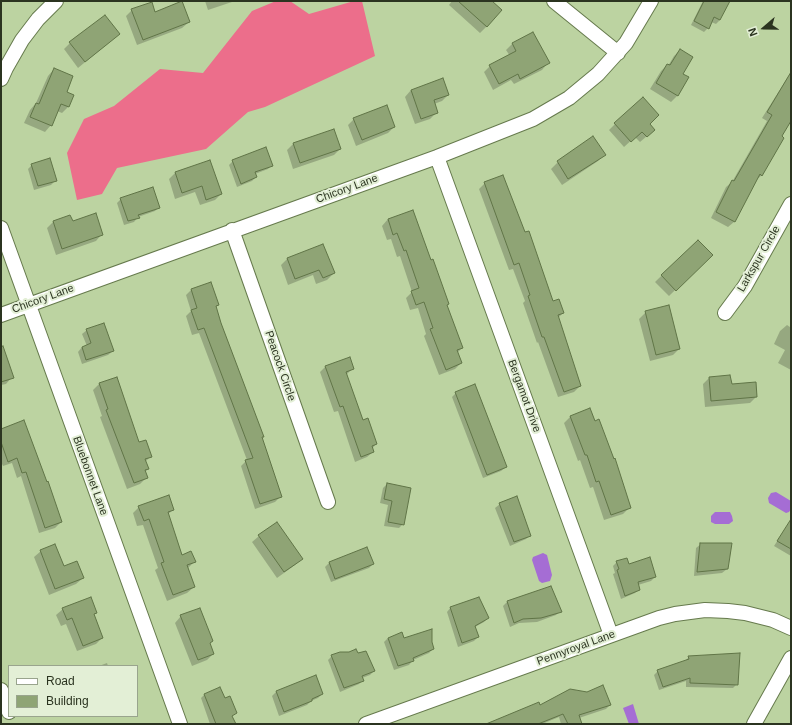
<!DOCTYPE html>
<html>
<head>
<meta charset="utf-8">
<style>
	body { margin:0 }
	#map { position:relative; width:792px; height:725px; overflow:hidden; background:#bcd3a1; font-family:Helvetica,sans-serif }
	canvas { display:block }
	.frame { position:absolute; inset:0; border:2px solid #2b3420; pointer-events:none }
	.legend { position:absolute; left:8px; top:665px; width:130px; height:52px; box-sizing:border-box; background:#e3efd6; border:1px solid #99a48d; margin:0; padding:5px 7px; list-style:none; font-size:12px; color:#2b3420 }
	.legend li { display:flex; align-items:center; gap:8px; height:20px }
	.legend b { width:20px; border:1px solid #99a48d }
	.north { position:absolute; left:744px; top:8px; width:40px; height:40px; -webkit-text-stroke:3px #e3efd6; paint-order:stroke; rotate:250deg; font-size:11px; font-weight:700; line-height:16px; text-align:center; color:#2b3420 }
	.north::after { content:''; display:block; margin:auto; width:14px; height:18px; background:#2b3420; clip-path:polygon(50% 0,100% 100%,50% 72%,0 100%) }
</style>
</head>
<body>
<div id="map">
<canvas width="792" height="725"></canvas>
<div class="frame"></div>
<ul class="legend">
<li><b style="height:5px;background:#fff"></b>Road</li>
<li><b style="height:11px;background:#8fa475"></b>Building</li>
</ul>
<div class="north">N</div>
</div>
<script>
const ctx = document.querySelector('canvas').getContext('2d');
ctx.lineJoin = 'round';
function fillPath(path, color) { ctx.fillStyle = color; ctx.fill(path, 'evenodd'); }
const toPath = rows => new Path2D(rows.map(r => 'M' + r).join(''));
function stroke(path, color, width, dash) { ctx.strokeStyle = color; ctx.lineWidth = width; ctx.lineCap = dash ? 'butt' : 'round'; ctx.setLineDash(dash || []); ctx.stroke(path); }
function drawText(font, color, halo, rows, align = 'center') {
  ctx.font = font + ' Helvetica,sans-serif'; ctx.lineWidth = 4; ctx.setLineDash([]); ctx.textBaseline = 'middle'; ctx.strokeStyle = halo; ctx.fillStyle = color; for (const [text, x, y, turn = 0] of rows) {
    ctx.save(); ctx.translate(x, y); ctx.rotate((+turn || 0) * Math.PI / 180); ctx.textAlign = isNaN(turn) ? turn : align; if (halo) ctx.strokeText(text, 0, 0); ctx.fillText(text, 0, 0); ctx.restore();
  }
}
fillPath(toPath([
	[276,1,290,1,309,14,354,1,362,1,375,56,265,107,248,112,206,149,117,168,102,194,77,200,67,153,84,119,114,106,160,69,203,73,252,11]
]), '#ec6e8b');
fillPath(toPath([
	[776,492,791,501,791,509,789,512,786,513,769,503,768,498,771,493],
	[715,512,730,512,732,516,733,521,729,524,715,524,711,522,711,516],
	[543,553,547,555,552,575,550,581,542,583,539,581,532,560,533,557],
	[633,704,639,724,629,724,623,708]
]), '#a56dd4');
fillPath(toPath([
	[205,1,235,1,208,10],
	[452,1,490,1,487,26,480,33,449,5],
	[703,1,729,1,720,20,716,24,711,22,708,28,704,32,691,25],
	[132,10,155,13,189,22,182,28,137,45,126,16],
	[119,34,78,68,64,49,70,43],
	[513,43,548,63,542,70,514,84,511,80,493,90,484,72,490,66,510,56,506,50],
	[680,50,682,74,688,77,677,96,671,102,650,89,661,71,667,65,668,66,674,56],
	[54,69,66,92,73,95,68,107,62,113,57,111,51,125,45,132,24,123,30,110,36,103,48,76],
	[791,72,791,119,780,137,762,175,755,181,734,222,728,227,711,218,726,187,732,182,767,121,762,118],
	[411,90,448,95,442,101,434,104,437,112,430,119,415,124,405,97],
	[354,119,394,127,388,133,356,146,348,125],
	[615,124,648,124,647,136,640,142,635,137,624,147,609,130],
	[593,137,604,154,598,161,562,185,551,169,558,162],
	[293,144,340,149,334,155,293,169,287,150],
	[210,161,221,194,215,200,200,205,195,192,175,199,169,179,175,173],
	[233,161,272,165,268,169,255,174,256,177,252,181,237,187,229,165],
	[32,165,55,181,51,185,34,190,28,169],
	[485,183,552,302,563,313,558,318,580,386,574,392,558,397,538,342,537,343,523,303,525,301,513,269,509,270,479,189],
	[121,199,159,207,155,211,138,217,134,222,124,225,117,203],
	[70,216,72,223,102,234,96,241,56,255,47,228,53,222],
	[388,219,446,305,462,348,457,353,461,363,455,369,439,375,424,336,426,334,418,308,410,310,406,298,412,292,400,256,397,257,391,239,387,240,382,226],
	[697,241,711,255,669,296,655,282],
	[323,245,334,273,327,280,316,284,313,275,288,285,281,265,287,259],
	[211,284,218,305,216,307,220,323,263,436,261,438,281,496,275,502,255,509,241,466,247,460,199,333,192,335,186,316,191,311,186,295,191,290],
	[646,312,679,349,673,355,650,361,639,319],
	[791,324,791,370,778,363,785,350,774,344,780,331,787,325,790,327],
	[87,330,113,351,108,355,82,364,78,352,82,347,87,346,82,334],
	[1,366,12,377,6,384,1,385],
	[325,367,352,369,346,375,363,421,376,444,372,449,373,452,367,457,355,462,338,411,334,412,320,372],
	[730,376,731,385,756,397,750,403,705,407,703,384,709,378],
	[99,384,139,444,151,456,145,462,148,469,145,472,147,477,140,484,127,489,100,417,102,416,93,390],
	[456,393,506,467,501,471,483,478,452,397],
	[570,417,630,507,623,514,604,520,593,487,590,488,580,460,578,461,564,423],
	[1,430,61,522,55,528,39,533,21,476,17,478,12,463,3,466,1,462],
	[387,484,403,524,399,528,384,526,388,505,380,503,383,488],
	[500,504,530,535,526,539,510,546,495,508],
	[139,507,173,510,167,515,182,556,194,562,188,568,194,587,187,593,167,601,155,570,158,568,143,525,137,526,133,513],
	[791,520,791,556,774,546],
	[259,536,301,559,295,565,277,578,252,542],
	[701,544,727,569,722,573,694,576,696,548],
	[41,551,63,567,83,578,76,584,49,595,34,557],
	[617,562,629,565,655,577,651,581,638,585,639,589,635,593,621,599,613,574,615,573,613,566],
	[329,563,373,564,369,568,331,582,325,567],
	[550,587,560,611,556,615,537,622,519,623,510,627,503,606,507,602],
	[451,607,488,618,484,622,475,627,478,637,474,641,458,647,447,612],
	[63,609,95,613,93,615,102,638,96,644,77,651,66,624,61,626,56,615],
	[181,616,212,641,209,644,213,654,207,660,192,666,175,623],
	[388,638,431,643,433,649,429,653,413,660,409,665,394,670,384,642],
	[357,654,374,671,370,675,362,678,363,680,359,684,340,692,328,660,332,656],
	[689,657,737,684,733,688,686,687,686,681,659,690,654,675,658,671,685,661],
	[107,663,108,666,99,666],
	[316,676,322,694,318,698,311,701,307,705,279,716,272,696,276,692],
	[587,693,610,705,606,709,579,718,581,724,561,724,559,717,542,724,497,724,540,707],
	[205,694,224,699,235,713,231,717,234,724,210,724,201,698]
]), '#0003');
const building = toPath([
	[182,1,190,22,143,40,131,9,152,2,155,12,182,1],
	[458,1,492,1,502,10,487,27,458,1],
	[704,1,730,1,720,20,714,17,709,29,694,21,704,1],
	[105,15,120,34,85,62,69,42,105,15],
	[533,32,550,63,520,79,518,74,499,84,489,65,516,51,512,43,533,32],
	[680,49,693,57,683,74,689,77,678,96,656,83,667,64,670,65,680,49],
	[54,68,73,76,67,92,74,95,69,107,61,104,52,126,30,117,36,103,39,104,54,68],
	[791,72,791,121,782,136,784,138,762,176,760,174,735,222,716,212,732,180,734,181,772,115,767,112,791,72],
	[443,78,449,95,434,100,438,113,421,119,411,90,443,78],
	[643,97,659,115,650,124,655,130,647,137,642,132,631,142,614,123,643,97],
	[387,105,395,127,362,140,353,118,387,105],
	[334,129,341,149,300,163,293,143,334,129],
	[593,136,606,155,568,179,557,161,593,136],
	[266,147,273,166,255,172,257,177,241,184,232,160,266,147],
	[50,158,57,181,38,186,31,164,50,158],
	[210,160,222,194,206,200,202,186,182,193,175,172,210,160],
	[503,175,525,232,529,231,553,301,559,299,564,313,558,315,581,386,564,392,544,337,542,337,528,296,530,295,519,263,514,265,484,182,503,175],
	[153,187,160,208,138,215,140,218,128,221,120,198,153,187],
	[413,210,431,260,433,259,449,304,447,305,463,348,457,350,462,363,446,370,430,329,433,328,424,302,416,305,411,291,419,288,406,250,404,251,397,233,393,235,388,219,413,210],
	[96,213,103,235,62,249,53,221,70,215,73,221,96,213],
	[698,240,713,255,676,291,661,275,698,240],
	[323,244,335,273,323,278,319,270,295,279,287,258,323,244],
	[211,282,219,305,216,306,221,323,264,437,262,437,282,497,260,504,245,460,253,458,204,328,198,330,191,310,197,308,191,289,211,282],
	[669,305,680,349,656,355,645,311,669,305],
	[104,323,114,351,86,360,82,347,91,343,86,329,104,323],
	[3,346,14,378,1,382,1,347,3,346],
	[350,357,354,369,346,372,363,420,368,418,377,444,372,446,374,452,361,457,343,406,340,407,325,366,350,357],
	[730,375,732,384,756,382,757,397,711,401,709,377,730,375],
	[117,377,139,442,146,440,152,457,145,459,149,469,145,470,148,478,134,483,106,410,108,409,99,383,117,377],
	[475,384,507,467,487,475,455,392,475,384],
	[590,408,595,421,599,419,614,459,615,458,631,508,611,515,599,481,596,482,587,455,585,455,570,416,590,408],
	[24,420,47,482,48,481,62,522,45,528,26,472,22,473,17,458,8,462,1,442,1,429,24,420],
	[387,483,411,488,404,525,388,522,392,501,384,499,387,483],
	[169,495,174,510,168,512,182,555,191,551,196,562,187,565,195,587,173,595,161,563,164,562,149,519,144,521,138,506,169,495],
	[517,496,531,536,514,542,499,503,517,496],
	[791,519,791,549,777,541,791,519],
	[277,522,303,559,284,572,258,535,277,522],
	[700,543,732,543,728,569,697,572,700,543],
	[55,544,64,566,77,561,84,578,55,589,40,550,55,544],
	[367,547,374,564,335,579,329,562,367,547],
	[650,557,656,577,638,582,640,590,625,596,617,570,619,569,616,561,627,558,629,564,650,557],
	[551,586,562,612,541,618,523,619,514,623,507,601,551,586],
	[91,597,97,613,94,614,103,638,83,646,72,618,67,620,62,608,91,597],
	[479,597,489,618,475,626,479,637,462,643,450,607,479,597],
	[200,608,213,641,210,643,214,654,198,660,180,615,200,608],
	[432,629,432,642,434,649,413,658,414,661,398,666,388,638,402,632,404,638,432,629],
	[356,649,358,653,366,651,375,671,362,676,364,681,344,688,331,655,340,652,349,652,356,649],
	[740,653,738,685,690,683,690,678,663,687,657,670,689,659,688,656,740,653],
	[316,675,323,694,312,699,312,701,284,712,276,691,316,675],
	[603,685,611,705,579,715,582,724,568,724,563,714,538,724,486,724,539,702,540,705,570,689,587,692,603,685],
	[220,687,225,698,230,696,237,713,232,716,236,724,216,724,204,694,220,687]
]);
fillPath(building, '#8fa475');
stroke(building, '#607447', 1);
const minor = toPath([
	[554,1,618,53],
	[1,79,6,68,22,40,38,19,56,1],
	[437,157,611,635],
	[1,228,180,724],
	[232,230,328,502],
	[725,313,745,286,791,204],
	[1,315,437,157,533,119,569,98,598,74,626,43,651,1],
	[1,690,9,712],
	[366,724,659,618,675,614,705,610,728,611,745,613,773,620,791,628],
	[754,724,791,658]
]);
stroke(minor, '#667a4d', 16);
stroke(minor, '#fff', 14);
drawText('11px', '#2b3420', '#e3efd6', [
	["Chicory Lane",347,189,-20],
	["Larkspur Circle",759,259,-60],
	["Chicory Lane",43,299,-20],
	["Peacock Circle",280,366,71],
	["Bergamot Drive",524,396,70],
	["Bluebonnet Lane",90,476,70],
	["Pennyroyal Lane",576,648,-20]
]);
</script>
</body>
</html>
